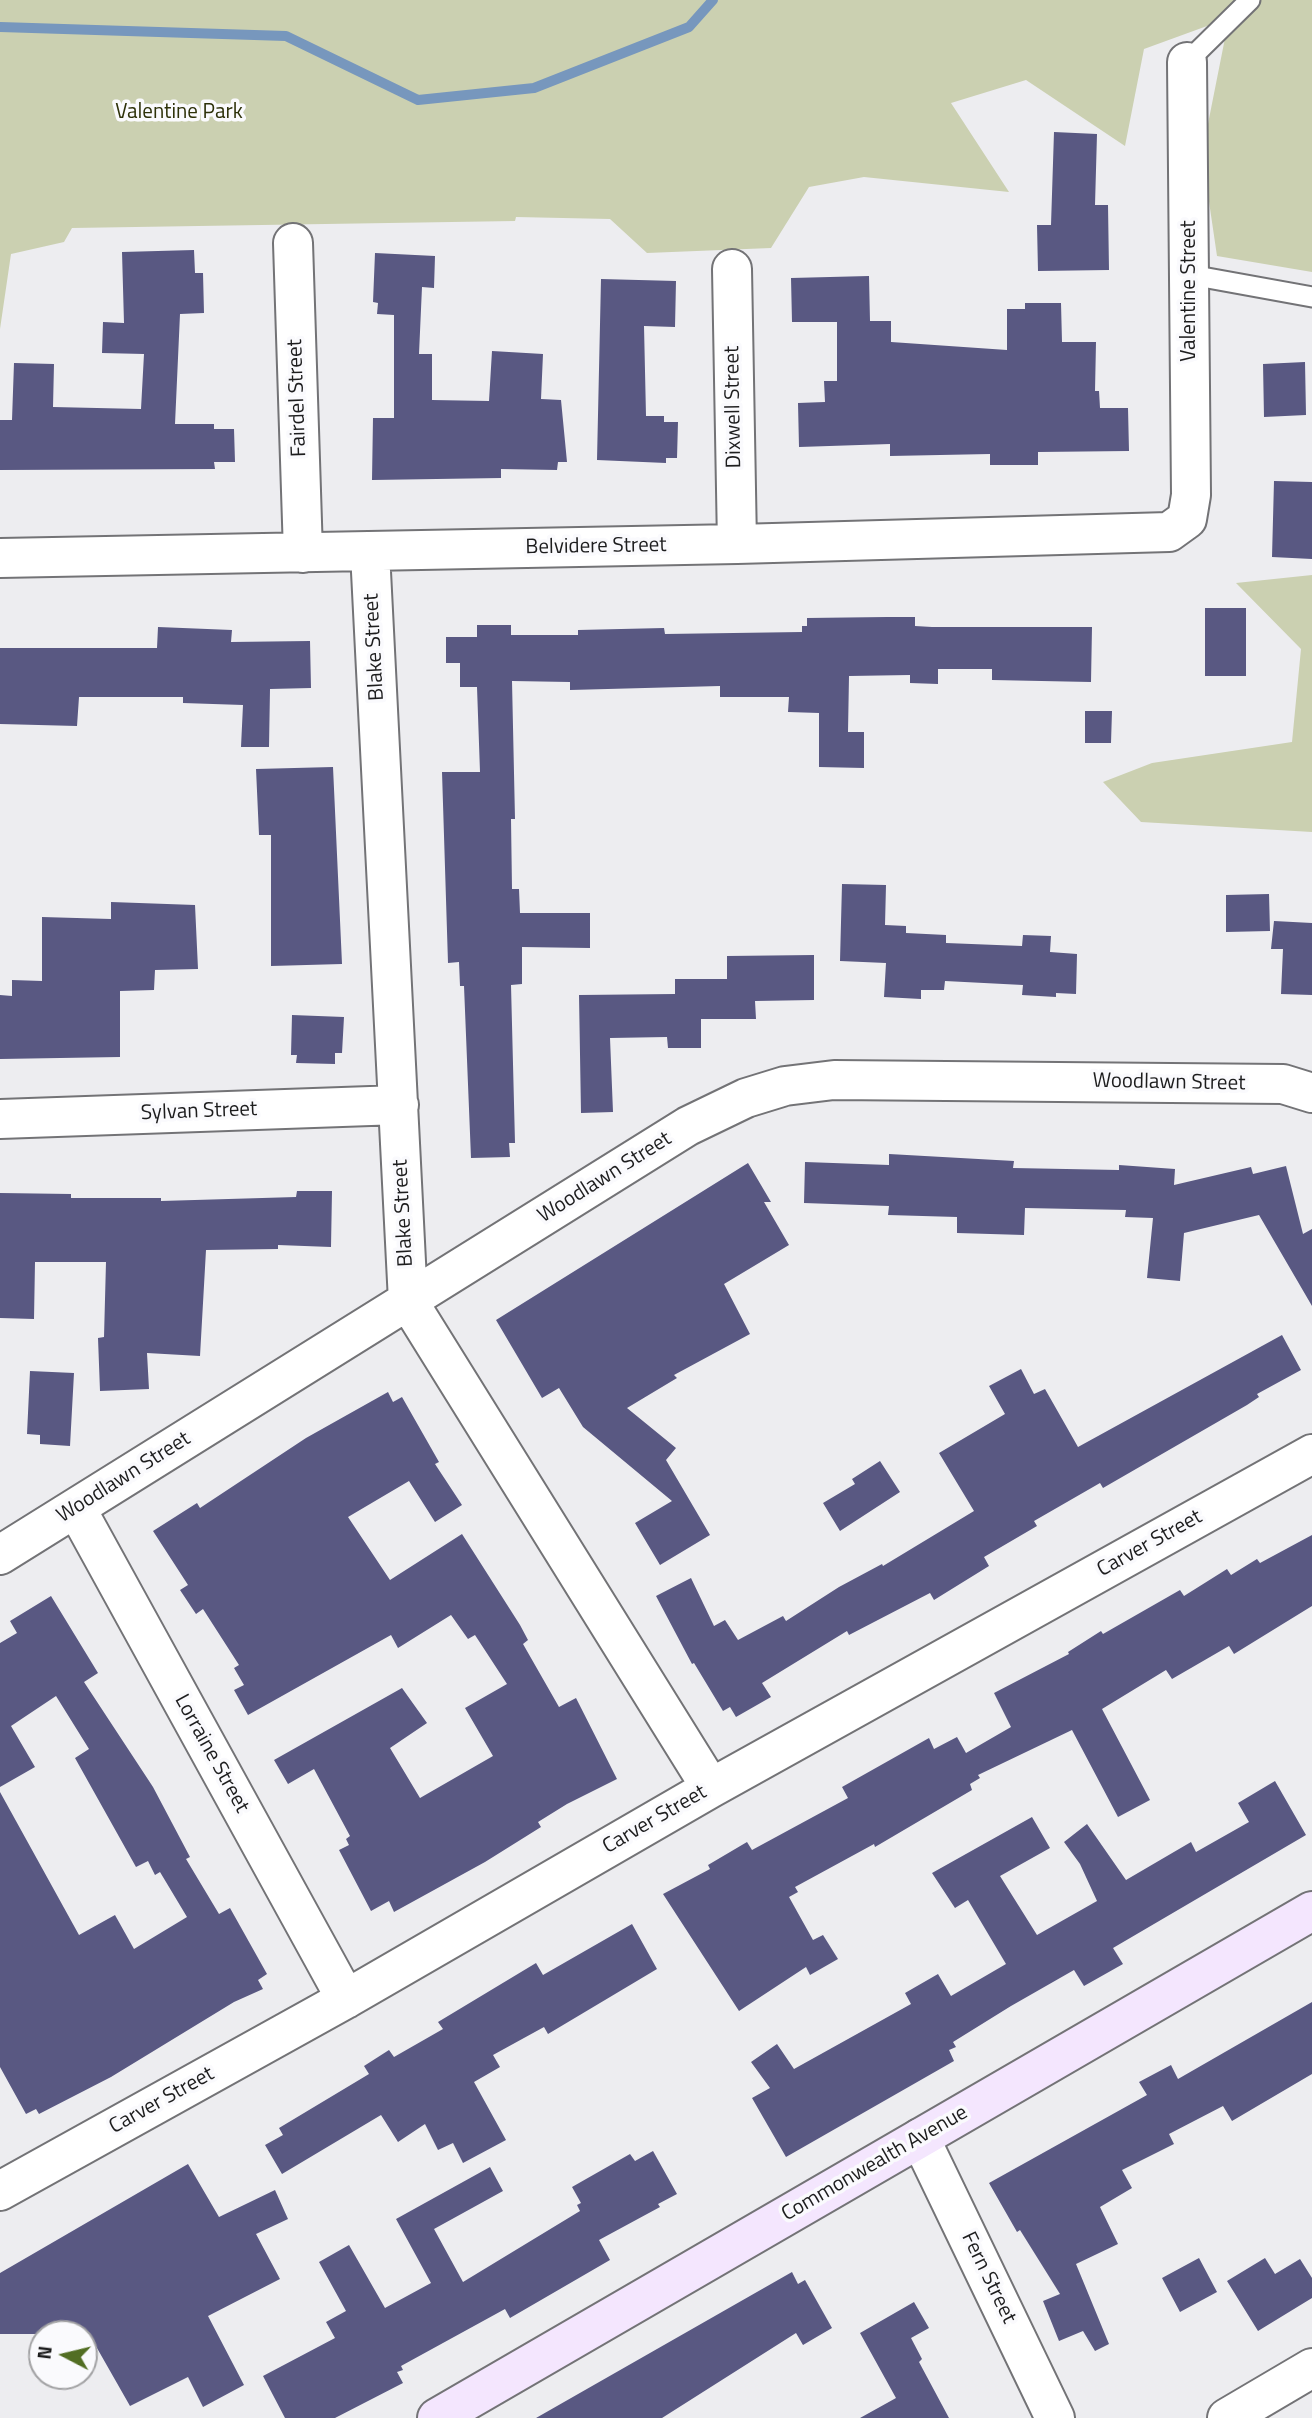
<!DOCTYPE html>
<html>
<head>
<meta charset="utf-8">
<style>
	body { margin:0 }
	#map { position:relative; width:1312px; height:2418px; overflow:hidden; background:#ededf0; font-family:"Titillium Web",sans-serif }
	canvas { display:block }
	.north { position:absolute; left:28px; top:2320px; width:70px; height:70px; box-sizing:border-box; background:#fafafd; border:2px solid #a2a2a4; border-radius:50%; rotate:277deg; font-size:19px; font-weight:700; line-height:28px; text-align:center; color:#1d1d1e }
	.north::after { content:''; display:block; margin:auto; width:24px; height:32px; background:#526e23; clip-path:polygon(50% 0,100% 100%,50% 72%,0 100%) }
</style>
</head>
<body>
<div id="map">
<canvas width="1312" height="2418"></canvas>
<div class="north">N</div>
</div>
<script>
const ctx = document.querySelector('canvas').getContext('2d');
ctx.lineJoin = 'round';
function fillPath(path, color) { ctx.fillStyle = color; ctx.fill(path, 'evenodd'); }
const toPath = rows => new Path2D(rows.map(r => 'M' + r).join(''));
function stroke(path, color, width, dash) { ctx.strokeStyle = color; ctx.lineWidth = width; ctx.lineCap = dash ? 'butt' : 'round'; ctx.setLineDash(dash || []); ctx.stroke(path); }
function drawText(font, color, halo, rows, align = 'center') {
  ctx.font = font + ' "Titillium Web",sans-serif'; ctx.lineWidth = 7; ctx.setLineDash([]); ctx.textBaseline = 'middle'; ctx.strokeStyle = halo; ctx.fillStyle = color; for (const [text, x, y, turn = 0] of rows) {
    ctx.save(); ctx.translate(x, y); ctx.rotate((+turn || 0) * Math.PI / 180); ctx.textAlign = isNaN(turn) ? turn : align; if (halo) ctx.strokeText(text, 0, 0); ctx.fillText(text, 0, 0); ctx.restore();
  }
}
fillPath(toPath([
	[0,0,1312,0,1312,272,1217,256,1202,154,1229,18,1144,49,1125,146,1026,80,951,103,1009,192,864,177,809,187,771,248,647,253,610,219,516,217,515,221,72,228,64,242,11,254,0,329],
	[1312,575,1312,832,1141,822,1103,782,1152,763,1292,742,1301,649,1236,583]
]), '#cbd0b1');
stroke(toPath([
	[0,27,286,36,418,100,534,88,689,27,713,0]
]), '#7797bd', 10);
fillPath(toPath([
	[1054,132,1097,134,1095,205,1108,205,1109,270,1038,271,1037,225,1051,225],
	[194,250,195,273,203,273,204,313,180,314,175,424,214,424,214,429,234,429,235,462,214,462,215,469,0,470,0,420,12,420,14,363,54,364,53,407,141,409,144,354,102,353,103,322,124,323,122,252],
	[375,253,435,256,434,288,422,287,419,354,432,354,432,400,489,401,492,351,543,354,541,399,561,400,567,462,558,462,557,470,501,469,501,478,372,480,373,418,394,418,394,315,377,314,378,303,373,302],
	[869,276,870,321,891,321,891,342,1007,350,1007,309,1025,309,1025,303,1061,303,1062,342,1096,342,1095,391,1099,391,1100,408,1128,408,1129,451,1038,452,1038,465,990,465,990,454,890,456,890,444,799,447,798,403,825,402,824,381,837,381,837,322,792,322,791,278],
	[601,279,676,281,675,327,644,326,646,416,664,416,664,422,678,422,677,458,666,458,666,463,597,460],
	[1305,362,1306,415,1264,417,1263,364],
	[1274,481,1312,482,1312,559,1272,557],
	[1205,608,1246,608,1246,676,1205,676],
	[887,617,915,617,915,626,932,627,1092,627,1091,682,992,680,992,669,938,669,938,684,910,683,910,675,849,676,848,732,864,732,864,768,819,767,819,713,788,712,789,697,720,697,720,686,570,690,570,682,512,681,515,819,511,819,512,889,519,889,520,913,590,913,590,948,522,947,522,984,511,985,515,1143,509,1143,510,1157,471,1158,464,986,460,986,459,962,448,963,442,772,480,772,477,687,460,687,460,663,446,663,446,637,477,637,477,625,511,625,511,635,578,635,578,630,664,628,665,634,802,632,802,626,807,626,807,618],
	[158,627,232,630,231,642,310,641,311,688,270,689,269,747,241,747,243,705,183,703,183,697,79,697,77,726,0,724,0,648,157,648],
	[1085,711,1112,711,1111,743,1085,743],
	[333,767,342,964,271,966,271,835,259,835,256,769],
	[842,884,886,885,885,925,906,926,906,933,946,935,946,943,1022,946,1023,935,1051,936,1050,952,1077,954,1076,994,1056,993,1056,997,1022,995,1023,985,945,981,944,990,921,990,921,999,884,997,886,963,840,961],
	[1269,894,1270,931,1226,932,1226,895],
	[111,902,195,905,198,969,155,970,154,990,120,991,120,1057,0,1059,0,995,12,996,12,980,42,981,42,917,111,919],
	[1274,921,1312,923,1312,995,1281,994,1283,949,1271,949],
	[814,955,814,1000,755,1001,756,1019,701,1019,701,1048,668,1048,667,1037,610,1038,613,1112,581,1113,579,995,675,994,675,979,727,979,727,956],
	[292,1015,344,1017,342,1053,335,1053,335,1064,296,1063,297,1055,291,1055],
	[889,1154,1014,1161,1013,1168,1119,1170,1119,1165,1175,1169,1174,1185,1251,1167,1253,1174,1286,1166,1303,1234,1312,1229,1312,1306,1259,1215,1184,1233,1180,1281,1147,1278,1153,1218,1125,1217,1126,1210,1025,1208,1024,1235,957,1233,957,1217,888,1215,889,1206,804,1203,805,1162,889,1165],
	[748,1163,771,1202,764,1202,789,1245,724,1284,750,1334,674,1375,677,1378,627,1408,676,1448,666,1460,710,1535,660,1565,635,1523,672,1501,583,1427,559,1388,542,1398,496,1320],
	[297,1191,332,1191,331,1247,278,1245,278,1249,206,1250,200,1356,147,1353,149,1389,100,1391,98,1338,104,1337,106,1262,35,1262,34,1319,0,1318,0,1193,71,1194,71,1198,161,1198,161,1201,296,1197],
	[1282,1335,1301,1370,1257,1394,1259,1397,1247,1405,1103,1488,1100,1483,1034,1521,1037,1526,984,1557,989,1566,934,1600,930,1593,849,1635,847,1631,762,1683,771,1697,736,1717,730,1707,723,1711,694,1663,692,1664,656,1596,691,1578,714,1626,725,1620,738,1640,783,1616,786,1621,839,1587,882,1564,883,1566,974,1511,939,1453,1005,1414,989,1386,1021,1369,1034,1394,1045,1389,1078,1447],
	[30,1371,74,1373,70,1446,40,1444,40,1435,27,1434],
	[388,1392,393,1402,402,1397,439,1462,435,1464,462,1505,435,1522,409,1481,348,1517,390,1580,462,1534,520,1625,528,1640,523,1644,559,1707,576,1698,617,1779,567,1804,538,1822,541,1827,485,1862,394,1912,389,1901,371,1911,339,1850,349,1845,346,1839,350,1836,314,1769,288,1784,274,1760,402,1688,427,1723,390,1748,420,1798,493,1756,465,1708,507,1684,475,1635,468,1639,451,1615,398,1648,391,1635,248,1715,234,1690,244,1685,234,1668,239,1665,203,1609,196,1614,180,1590,188,1585,153,1531,197,1503,200,1508,306,1438],
	[880,1461,900,1492,840,1531,823,1503,855,1484,852,1479],
	[1312,1535,1312,1606,1234,1654,1229,1646,1172,1679,1166,1670,1102,1709,1150,1800,1118,1817,1072,1730,978,1775,980,1778,970,1784,972,1790,875,1847,874,1844,795,1887,798,1892,789,1897,813,1940,823,1935,838,1959,810,1975,806,1967,739,2011,663,1894,710,1869,708,1865,747,1842,752,1850,848,1798,842,1787,929,1738,934,1749,957,1737,966,1753,1011,1727,994,1693,1069,1654,1068,1652,1101,1631,1103,1634,1180,1590,1184,1596,1227,1569,1231,1575,1257,1559,1260,1563],
	[51,1596,98,1673,84,1682,153,1787,190,1857,186,1859,219,1914,230,1908,267,1974,258,1980,263,1989,234,2002,111,2077,39,2114,36,2109,26,2114,0,2067,0,1792,79,1935,115,1915,134,1949,187,1917,160,1872,155,1875,148,1861,136,1867,75,1758,89,1749,56,1696,11,1726,35,1767,0,1787,0,1643,17,1633,10,1621],
	[1275,1781,1306,1835,1113,1948,1123,1964,1084,1986,1074,1970,1011,2006,953,2042,956,2047,949,2050,954,2061,786,2157,752,2098,770,2088,751,2062,777,2044,794,2069,911,2004,905,1993,938,1974,951,1996,1006,1964,968,1900,955,1908,932,1873,1032,1817,1050,1848,1000,1876,1037,1935,1097,1901,1080,1864,1064,1842,1087,1824,1126,1880,1191,1842,1196,1852,1249,1822,1238,1803],
	[632,1924,657,1969,548,2034,544,2027,493,2055,500,2067,474,2082,506,2140,463,2163,453,2143,438,2150,425,2124,398,2142,381,2115,282,2174,265,2145,283,2135,279,2128,369,2074,364,2066,389,2050,394,2057,443,2029,438,2022,536,1963,543,1975],
	[1312,2002,1312,2074,1232,2121,1223,2106,1169,2134,1174,2144,1122,2170,1132,2188,1100,2207,1118,2244,1076,2264,1109,2344,1095,2351,1083,2331,1059,2341,1043,2301,1060,2294,1020,2230,1017,2232,989,2183,1147,2095,1139,2082,1171,2065,1178,2079],
	[653,2151,677,2194,658,2204,660,2207,599,2240,610,2260,510,2318,505,2309,401,2366,403,2370,397,2372,403,2383,335,2418,285,2418,263,2376,335,2338,326,2322,346,2311,319,2262,349,2245,385,2308,431,2283,396,2219,490,2167,503,2191,434,2229,463,2282,580,2211,577,2205,581,2203,572,2187,630,2154,635,2161],
	[188,2164,219,2217,275,2190,288,2219,256,2234,280,2279,208,2316,244,2385,203,2407,188,2377,130,2406,89,2334,0,2334,0,2273],
	[1199,2258,1217,2292,1180,2312,1162,2278],
	[1265,2258,1275,2274,1300,2259,1312,2278,1312,2298,1258,2331,1227,2281],
	[792,2272,798,2284,805,2280,832,2328,803,2345,796,2333,662,2418,536,2418],
	[914,2302,929,2328,911,2338,922,2359,919,2362,949,2418,860,2418,896,2398,860,2333]
]), '#595882');
const lane = toPath([
	[1187,62,1250,0],
	[1191,275,1312,297]
]);
const street = toPath([
	[293,243,303,553],
	[732,269,737,544],
	[370,552,408,1301,711,1788],
	[0,558,737,544,1169,532,1187,519,1191,495,1187,62],
	[0,1119,399,1105],
	[76,1508,346,1999],
	[0,1555,688,1126,746,1098,785,1086,834,1080,1283,1084,1312,1093],
	[920,2138,1055,2418],
	[0,2191,346,1999,711,1788,1312,1454],
	[1227,2418,1312,2368]
]);
const secondary = toPath([
	[437,2418,1312,1911]
]);
stroke(lane, '#737376', 23);
stroke(street, '#737376', 42);
stroke(secondary, '#737376', 42);
stroke(lane, '#fff', 19);
stroke(street, '#fff', 38);
stroke(secondary, '#f4e6fe', 38);
drawText('21px', '#2d3109', '#fafafd', [
	["Valentine Park",179,113]
]);
drawText('21px', '#1d1d1e', '#fafafd', [
	["Valentine Street",1190,291,-90],
	["Fairdel Street",298,398,-92],
	["Dixwell Street",734,407,-91],
	["Belvidere Street",596,547,-1],
	["Blake Street",375,647,-93],
	["Woodlawn Street",1169,1083,1],
	["Sylvan Street",199,1112,-2],
	["Woodlawn Street",605,1178,-32],
	["Blake Street",404,1213,-93],
	["Woodlawn Street",124,1478,-32],
	["Carver Street",1150,1544,-29],
	["Lorraine Street",211,1754,61],
	["Carver Street",655,1820,-30],
	["Carver Street",162,2101,-29],
	["Commonwealth Avenue",875,2164,-30],
	["Fern Street",988,2278,64]
]);
</script>
</body>
</html>
